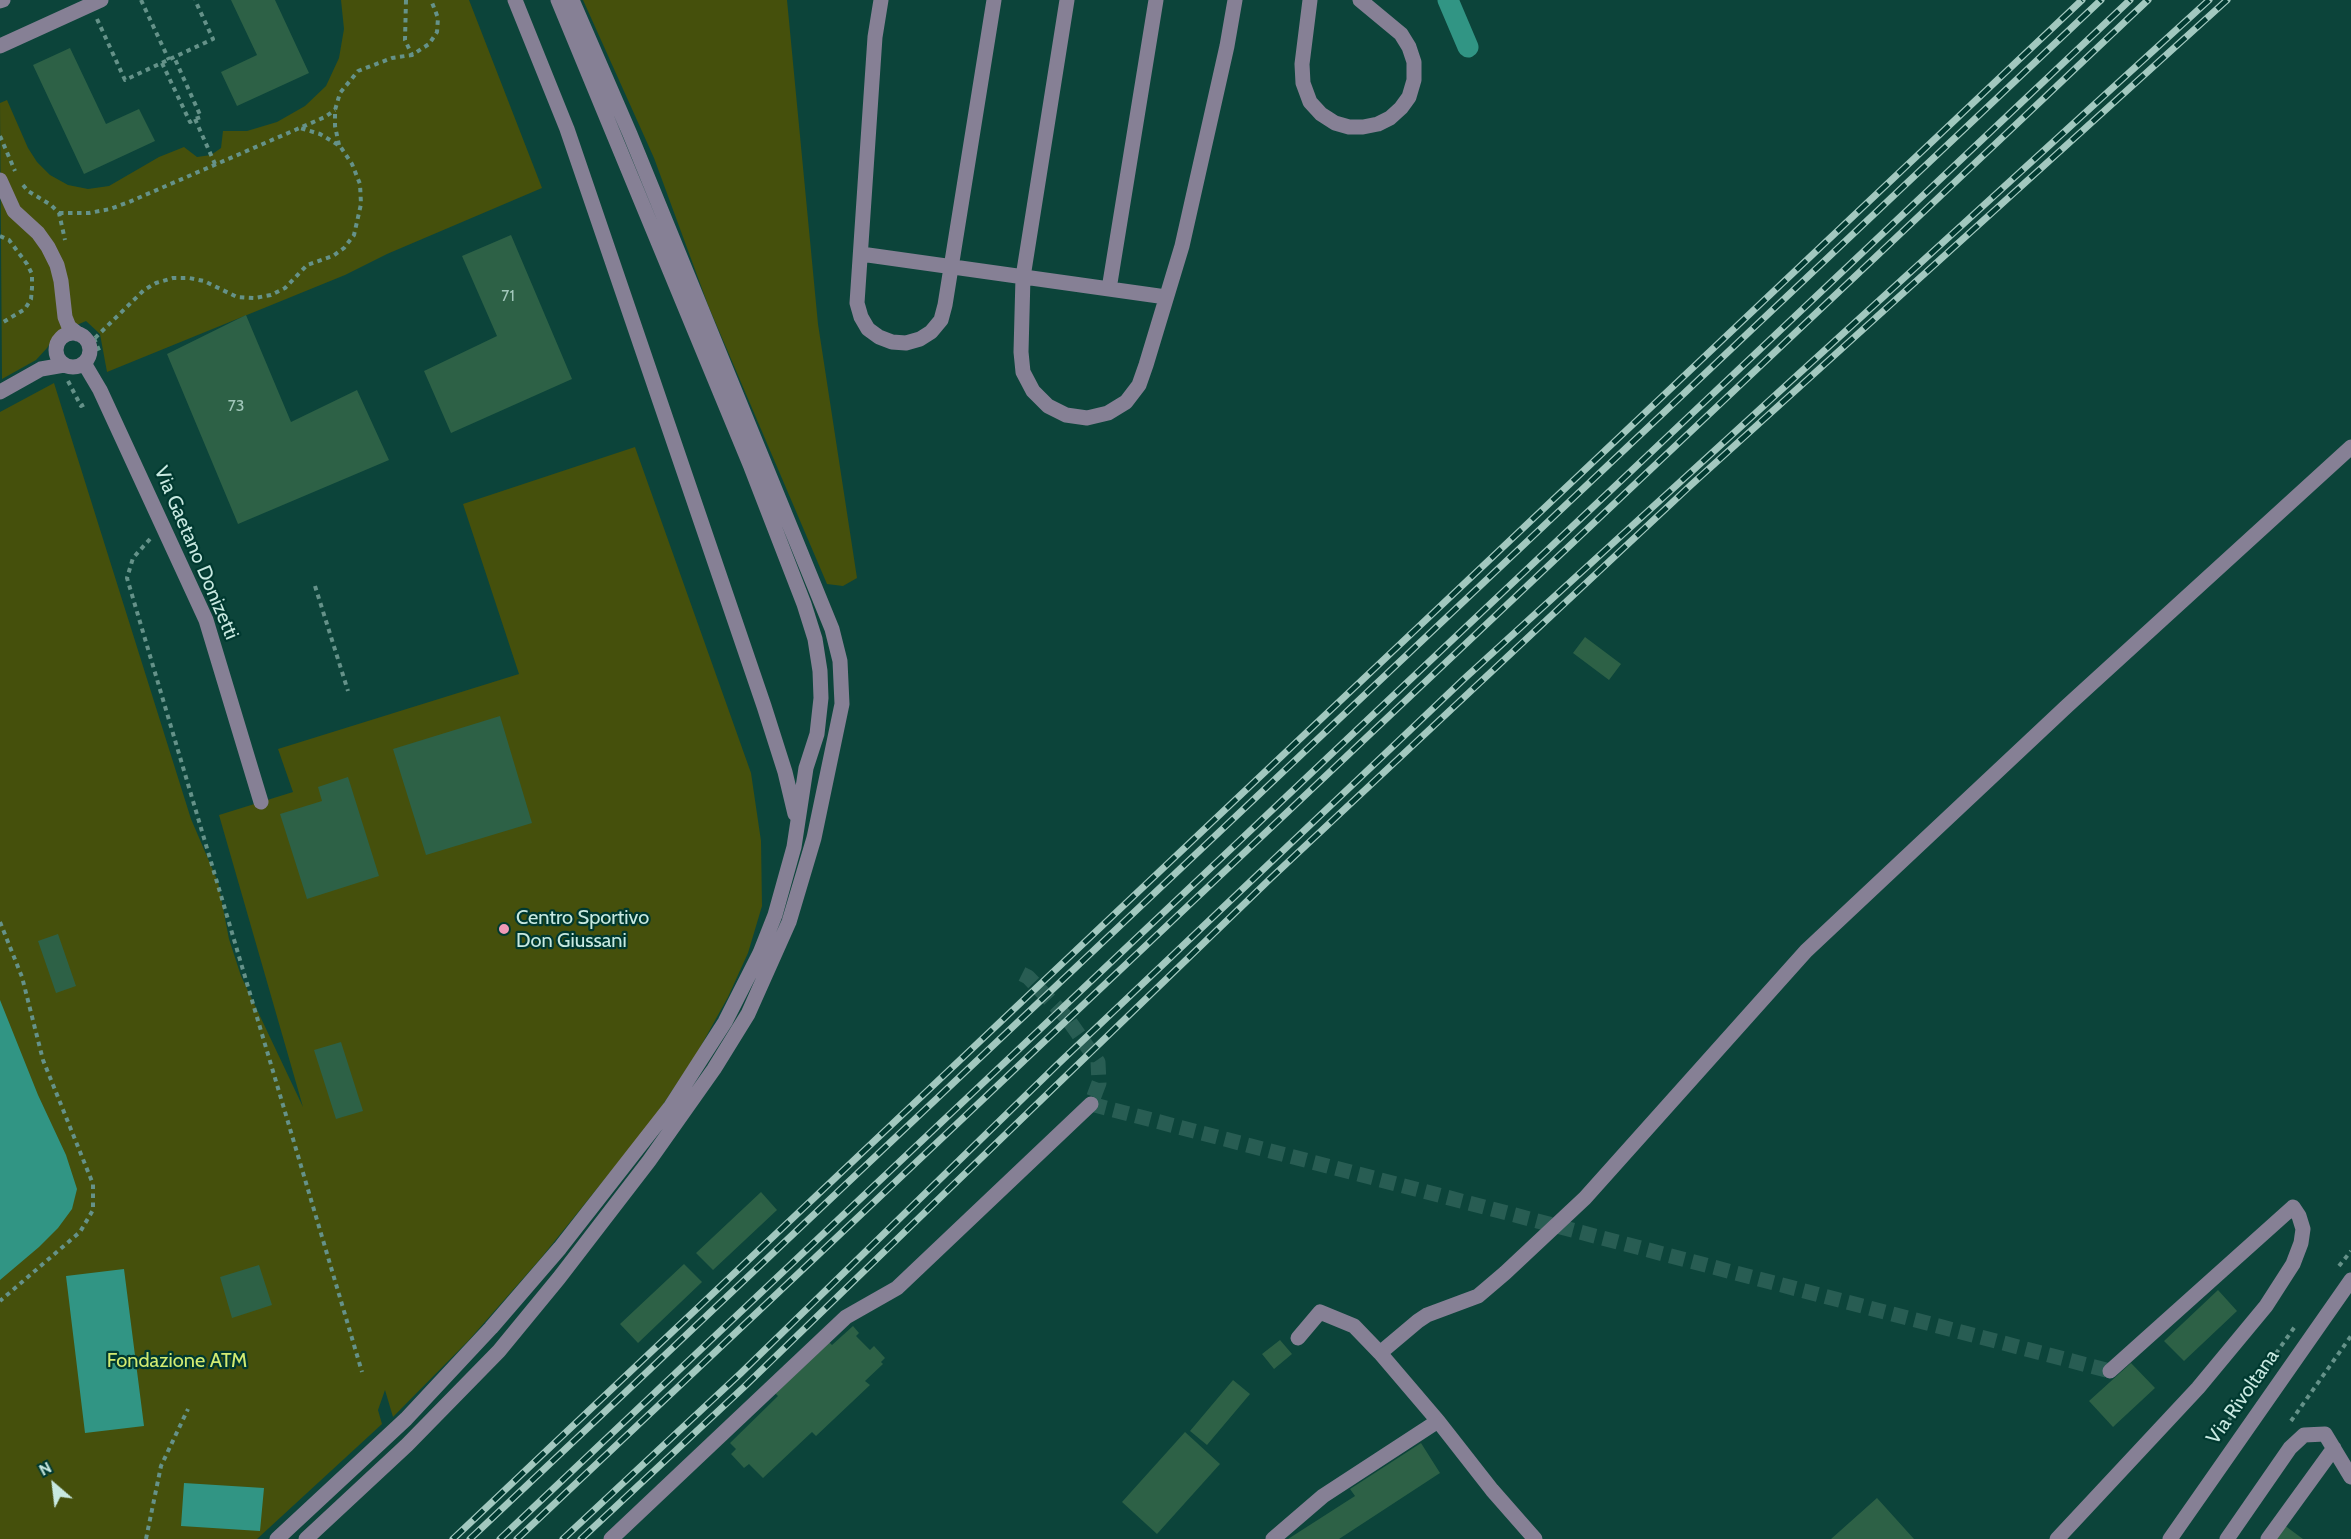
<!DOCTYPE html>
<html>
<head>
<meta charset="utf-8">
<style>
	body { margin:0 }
	#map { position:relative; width:2351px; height:1539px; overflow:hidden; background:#0c443a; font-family:Cabin,sans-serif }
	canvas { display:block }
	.north { position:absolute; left:24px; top:1455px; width:60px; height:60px; -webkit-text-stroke:4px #003930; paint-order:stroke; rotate:332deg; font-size:16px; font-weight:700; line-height:24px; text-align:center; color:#c8e9e1 }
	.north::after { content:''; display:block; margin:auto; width:21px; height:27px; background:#c8e9e1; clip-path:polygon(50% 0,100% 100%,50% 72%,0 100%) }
</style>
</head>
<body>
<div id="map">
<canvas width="2351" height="1539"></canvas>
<div class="north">N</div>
</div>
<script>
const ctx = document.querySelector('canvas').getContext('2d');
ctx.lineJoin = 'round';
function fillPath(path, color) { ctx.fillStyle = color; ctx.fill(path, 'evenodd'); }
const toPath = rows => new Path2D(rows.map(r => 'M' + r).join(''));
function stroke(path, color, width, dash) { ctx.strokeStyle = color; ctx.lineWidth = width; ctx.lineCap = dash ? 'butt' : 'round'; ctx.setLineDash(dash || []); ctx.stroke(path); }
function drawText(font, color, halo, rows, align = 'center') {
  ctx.font = font + ' Cabin,sans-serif'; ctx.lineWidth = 4.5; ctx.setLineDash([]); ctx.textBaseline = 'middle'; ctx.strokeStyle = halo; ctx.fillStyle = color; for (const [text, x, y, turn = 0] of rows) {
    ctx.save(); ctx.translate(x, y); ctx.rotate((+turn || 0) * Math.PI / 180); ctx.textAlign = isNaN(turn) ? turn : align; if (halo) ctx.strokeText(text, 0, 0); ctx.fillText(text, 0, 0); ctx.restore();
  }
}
fillPath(toPath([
	[341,0,469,0,542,188,387,254,345,275,107,372,100,334,86,321,56,334,47,348,36,360,2,379,0,103,7,100,28,148,37,162,50,175,68,185,88,189,109,186,159,157,184,147,197,157,211,155,221,148,223,131,247,131,277,122,305,106,326,86,339,58,344,29],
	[583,0,787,0,818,324,857,578,843,586,827,584,708,305,654,158],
	[54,383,191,819,218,882,229,939,241,976,303,1107,219,815,293,792,278,749,519,674,463,504,635,447,751,773,761,841,762,906,748,953,728,997,697,1053,654,1118,541,1258,469,1340,393,1417,385,1390,378,1410,382,1424,257,1539,0,1539,0,412]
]), '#45500c');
fillPath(toPath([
	[0,1000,38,1095,66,1155,77,1189,72,1209,58,1228,39,1247,0,1280],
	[124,1269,144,1426,85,1433,66,1276],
	[184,1483,264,1488,260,1531,181,1526]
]), '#319584');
stroke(toPath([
	[1448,0,1468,47]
]), '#319584', 21);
fillPath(toPath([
	[231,0,275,0,309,73,237,106,221,72,257,55],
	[70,48,106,124,139,109,155,141,84,174,33,65],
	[511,235,572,379,451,433,424,371,497,336,462,256],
	[246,315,291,422,357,390,389,460,238,524,167,354],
	[1585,637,1621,664,1609,680,1573,653],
	[500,716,532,823,426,855,393,749],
	[348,777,379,876,307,899,280,814,322,801,318,787],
	[58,934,76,986,56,993,38,941],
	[341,1042,363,1111,336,1119,314,1050],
	[761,1192,777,1210,713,1270,696,1253],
	[684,1264,702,1282,638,1343,620,1324],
	[259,1265,272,1305,232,1318,220,1277],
	[2218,1290,2237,1311,2184,1361,2164,1341],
	[853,1326,859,1333,856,1336,870,1350,874,1346,885,1358,881,1362,883,1364,865,1381,870,1385,816,1436,812,1432,763,1478,749,1464,744,1468,731,1454,736,1449,730,1443,778,1396,775,1393,829,1342,832,1345],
	[1280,1340,1292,1354,1274,1369,1262,1354],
	[2131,1363,2155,1388,2113,1427,2089,1401],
	[1233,1380,1250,1394,1207,1445,1190,1431],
	[1185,1432,1220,1464,1157,1534,1122,1502],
	[1421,1443,1440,1473,1339,1539,1288,1539,1355,1496,1350,1489],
	[1877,1498,1914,1539,1831,1539],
	[2276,1519,2303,1539,2262,1539]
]), '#2d6146');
stroke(toPath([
	[1022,974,1028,977,1067,1018,1098,1062,1099,1083,1091,1104,2110,1371]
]), '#285d53', 15, [15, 8]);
stroke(toPath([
	[141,0,169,60],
	[406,0,405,40,412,55],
	[97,19,125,80,213,39,195,0],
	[162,63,190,122,195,119,201,117,174,57],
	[195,119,215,164],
	[0,136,15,171],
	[339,145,335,126,335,110,340,93,358,71,392,58,412,55,429,44,437,32,438,18,431,0],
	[23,185,28,191,51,205,59,213,65,240],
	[59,213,89,213,110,209,129,202,325,117,335,110],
	[0,236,9,240,27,264,32,274,32,288,31,299,25,309,0,324],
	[94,338,100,353],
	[95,338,144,290,156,283,173,278,189,278,204,281,237,297,255,298,271,295,285,288,307,265,333,256,344,248,354,235,361,204,360,184,352,164,340,146,320,134,300,128],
	[68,381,81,406,87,403],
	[150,539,133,558,127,578,362,1372],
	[315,586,348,691],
	[0,922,22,977,43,1060,93,1184,93,1210,80,1232,0,1301],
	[2339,1266,2351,1251],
	[2291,1421,2351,1336],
	[2224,1427,2296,1325],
	[146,1539,161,1466,188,1409]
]), '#659289', 4, [4.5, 4.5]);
stroke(toPath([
	[515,0,567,129,764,706,785,772,795,814],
	[881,0,875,37,857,303,861,317,868,329,879,337,892,342,906,343,920,339,931,332,941,320,945,305,994,0],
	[1067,0,1023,277,1021,352,1023,372,1033,391,1048,406,1066,415,1087,418,1108,413,1126,402,1139,385,1146,365,1182,246,1227,46,1235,0],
	[1310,0,1302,64,1303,83,1310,102,1321,114,1335,123,1349,127,1363,127,1378,124,1390,118,1401,108,1409,97,1414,80,1414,62,1409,47,1401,34,1360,0],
	[0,1,3,0],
	[0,46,101,0],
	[0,180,14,211,38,233,48,247,57,265,61,281,65,317,69,327,78,334],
	[861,254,1166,297],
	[1109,289,1156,0],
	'56 350a17 17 0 1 1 34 0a17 17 0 1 1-34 0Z',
	[84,363,100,390,206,620,261,802],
	[0,392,41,369,64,365],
	[1298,1338,1320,1312,1354,1326,1380,1353,1438,1421,1492,1490,1535,1539],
	[1380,1353,1418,1321,1427,1315,1478,1296,1505,1273,1585,1198,1806,951,2067,706,2351,447],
	[277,1539,406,1419,491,1328,560,1248,671,1106,725,1022,760,953,775,915,794,847,806,768,817,734,821,698,820,671,815,639,804,604,751,467,558,0],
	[306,1539,407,1445,499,1351,559,1278,649,1161,714,1069,748,1014,789,922,814,838,842,704,840,661,832,629,630,134,572,0],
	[611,1539,846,1317,897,1288,1091,1104],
	[1273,1539,1323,1496,1438,1421],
	[2057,1539,2198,1388,2266,1306,2293,1264,2301,1243,2303,1229,2299,1216,2293,1207,2110,1371],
	[2170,1539,2351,1280],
	[2227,1539,2290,1448,2304,1435,2325,1434,2351,1477],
	[2268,1539,2334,1448]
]), '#868095', 15);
const rail = toPath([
	[453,1539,2082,0],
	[470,1539,2101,0],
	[500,1539,2130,0],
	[517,1539,2148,0],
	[563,1539,741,1373,1058,1064,1465,678,2209,0],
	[581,1539,744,1387,1271,878,1474,688,1691,485,2227,0]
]);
stroke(rail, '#a2c8bf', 7);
stroke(rail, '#003930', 4.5, [14]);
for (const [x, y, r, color] of [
	[504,929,6,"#f09ab6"]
]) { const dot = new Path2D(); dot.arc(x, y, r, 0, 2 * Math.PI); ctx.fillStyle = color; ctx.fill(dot); stroke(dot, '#003930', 2); }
drawText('16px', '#a1c7ba', null, [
	["71",508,296],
	["73",236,406]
]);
drawText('20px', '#c8e9e1', '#003930', [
	["Via Gaetano Donizetti",196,553,67],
	["Via Rivoltana",2243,1397,-55]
]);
drawText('20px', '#c8e9e1', '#003930', [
	["Centro Sportivo",516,918],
	["Don Giussani",516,941]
], 'left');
drawText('20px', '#d3eb71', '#003930', [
	["Fondazione ATM",177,1361]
]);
</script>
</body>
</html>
